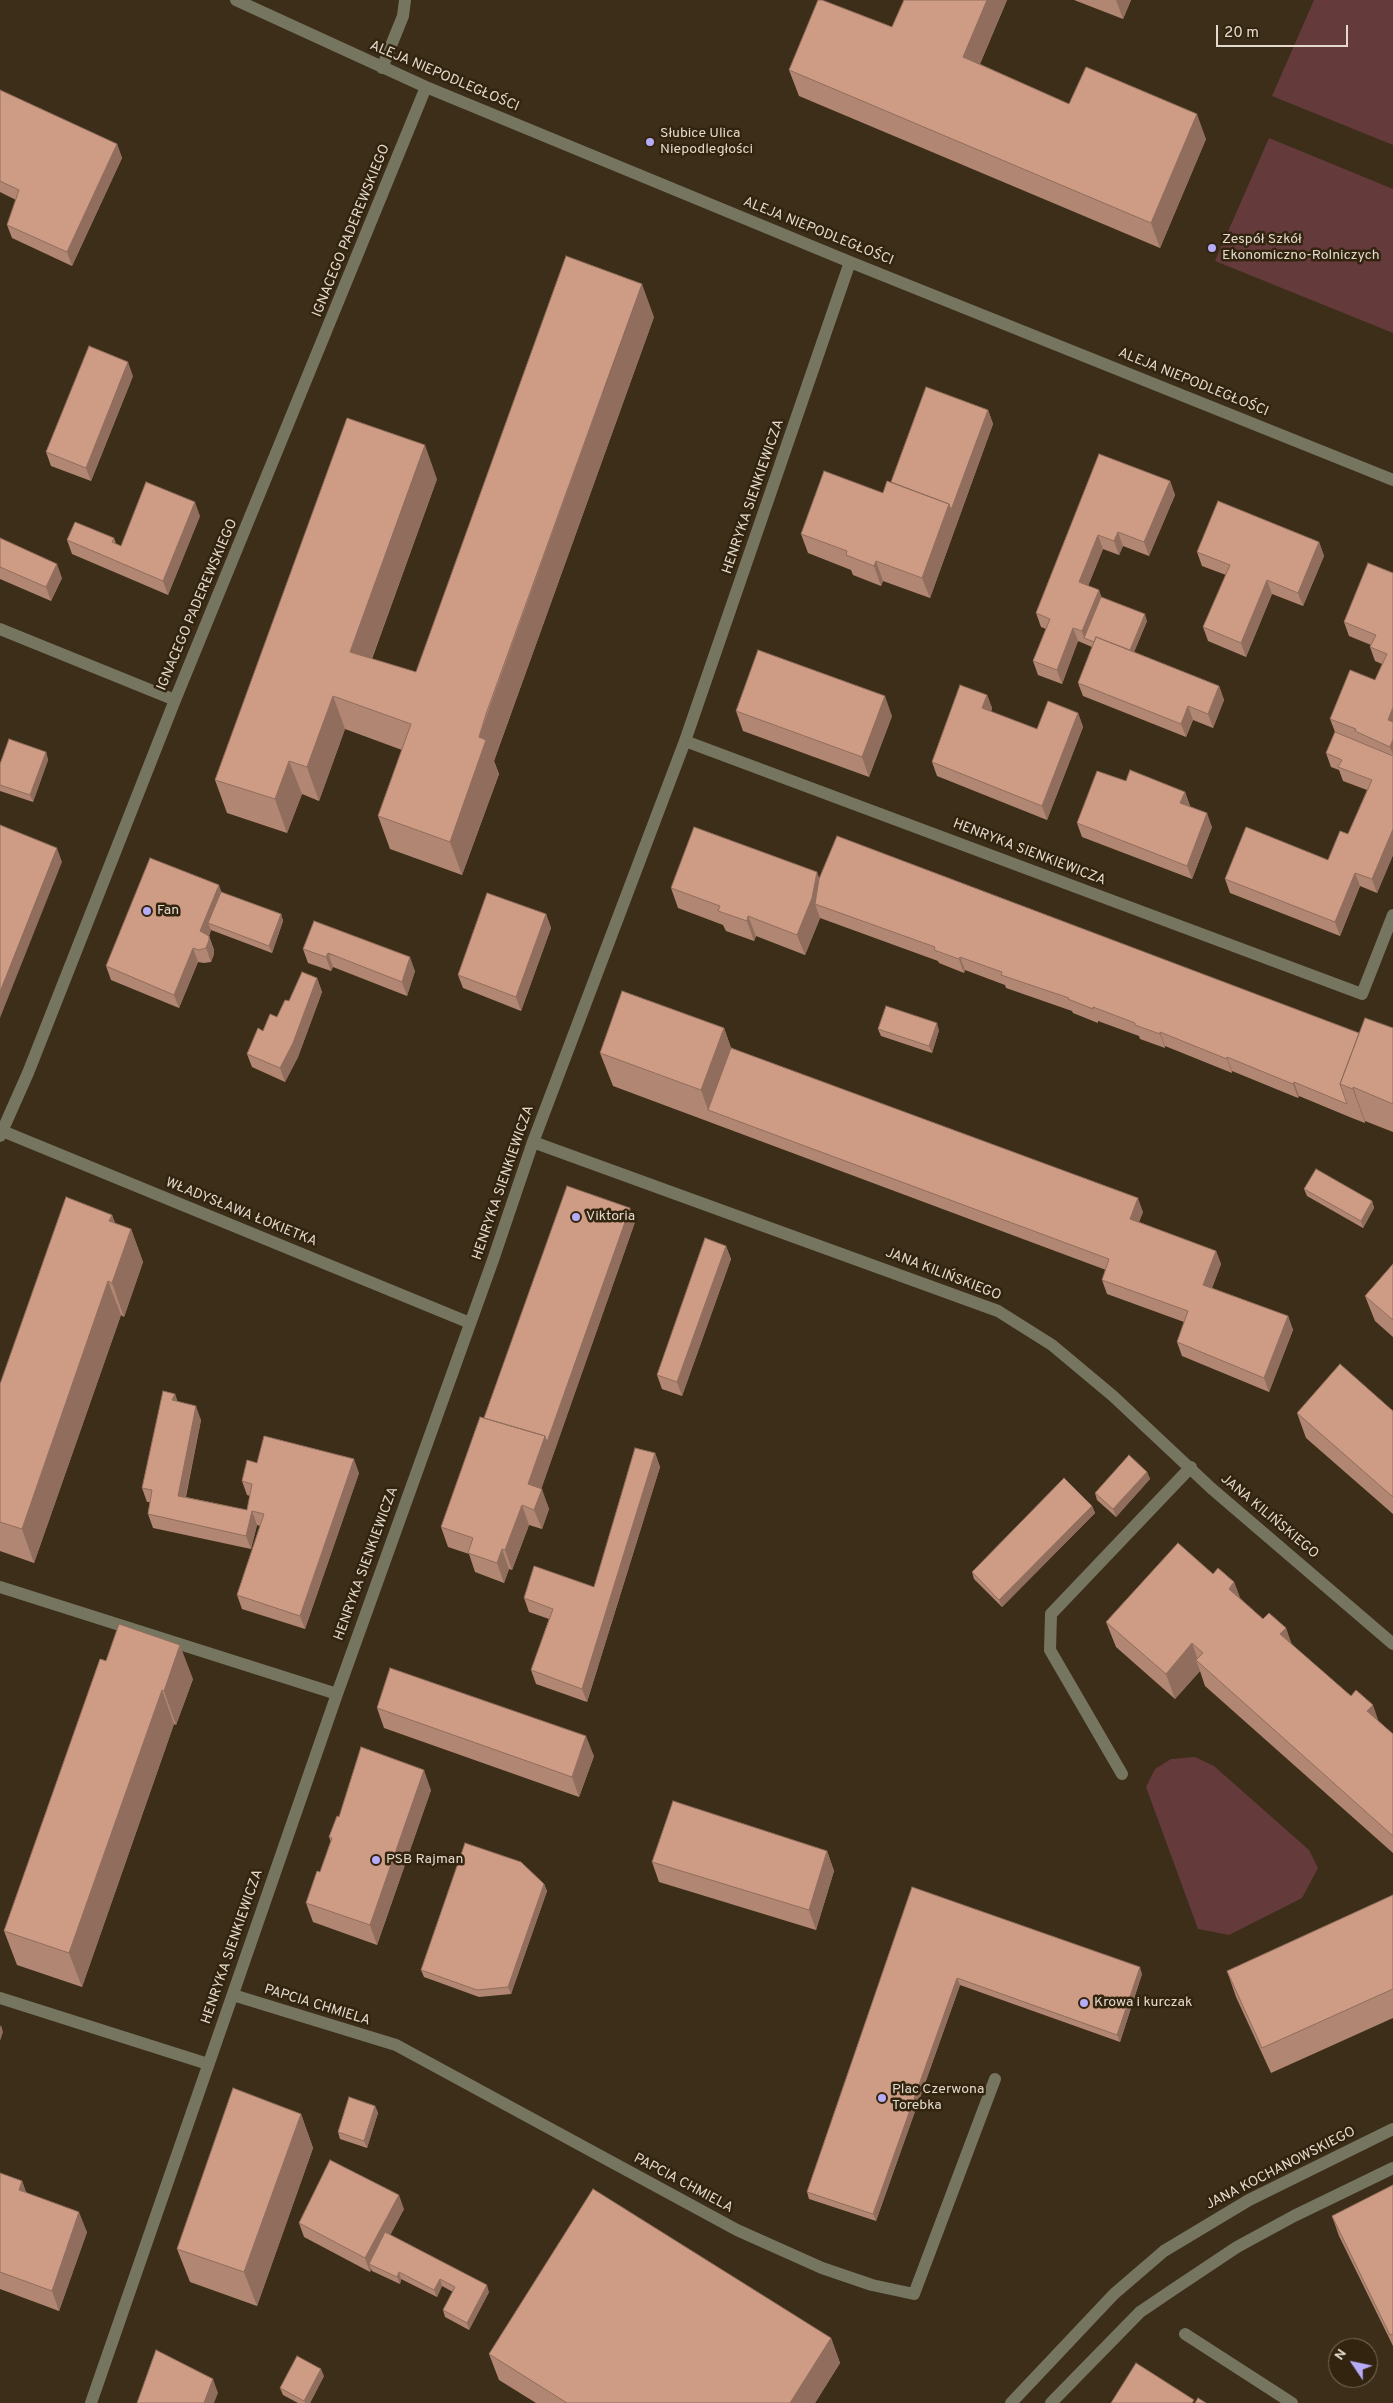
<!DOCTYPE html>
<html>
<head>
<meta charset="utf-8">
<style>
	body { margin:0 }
	#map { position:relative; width:1393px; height:2403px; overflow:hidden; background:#3c2e18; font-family:Overpass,sans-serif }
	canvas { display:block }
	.north { position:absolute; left:1328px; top:2338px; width:50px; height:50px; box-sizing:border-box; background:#32240e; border:1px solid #796d5a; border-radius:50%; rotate:304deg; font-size:14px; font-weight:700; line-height:20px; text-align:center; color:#e3dacd }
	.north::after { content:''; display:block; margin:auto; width:18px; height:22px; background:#b6acf8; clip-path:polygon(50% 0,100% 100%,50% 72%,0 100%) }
	.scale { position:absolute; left:1216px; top:25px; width:132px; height:22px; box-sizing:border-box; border:2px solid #e3dacd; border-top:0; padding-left:6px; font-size:15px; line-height:18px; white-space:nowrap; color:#e3dacd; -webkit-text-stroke:4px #32240e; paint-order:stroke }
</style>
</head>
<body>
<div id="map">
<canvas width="1393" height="2403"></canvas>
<div class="north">N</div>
<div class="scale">20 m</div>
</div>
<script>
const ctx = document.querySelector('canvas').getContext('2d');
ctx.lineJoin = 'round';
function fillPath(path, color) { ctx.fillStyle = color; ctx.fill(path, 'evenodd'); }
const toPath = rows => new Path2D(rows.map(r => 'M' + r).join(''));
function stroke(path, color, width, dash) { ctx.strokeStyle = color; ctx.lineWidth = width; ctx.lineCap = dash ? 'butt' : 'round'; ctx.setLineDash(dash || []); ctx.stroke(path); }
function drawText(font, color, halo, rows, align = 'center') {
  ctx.font = font + ' Overpass,sans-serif'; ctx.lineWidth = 5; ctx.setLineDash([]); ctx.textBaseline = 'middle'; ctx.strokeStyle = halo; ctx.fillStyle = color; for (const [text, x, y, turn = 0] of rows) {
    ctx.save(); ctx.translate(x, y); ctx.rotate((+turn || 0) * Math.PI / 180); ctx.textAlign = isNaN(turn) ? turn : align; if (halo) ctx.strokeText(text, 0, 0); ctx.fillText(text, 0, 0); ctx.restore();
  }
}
fillPath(toPath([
	[1314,0,1393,0,1393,145,1272,96],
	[1269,138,1393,189,1393,333,1215,261],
	[1195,1757,1214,1766,1309,1850,1318,1868,1302,1898,1229,1935,1198,1929,1146,1787,1155,1769,1171,1759]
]), '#643a3b');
stroke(toPath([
	[236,0,426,87,850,262,1393,480],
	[382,68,403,16,405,0],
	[0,629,175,700],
	[685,741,1362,994,1393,915],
	[0,1130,470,1323],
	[0,1136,28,1073,175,700,426,87],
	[533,1142,998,1311,1052,1345,1113,1396,1211,1488,1393,1644],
	[0,1587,337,1694],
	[1122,1774,1050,1650,1051,1614,1191,1467],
	[233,1995,396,2045,737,2230,822,2268,872,2285,914,2294,995,2079],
	[0,1998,208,2064],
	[1185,2334,1292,2403],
	[91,2403,337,1694,493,1260,533,1142,685,741,850,262],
	[1011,2403,1114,2294,1164,2251,1249,2200,1393,2129],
	[1051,2403,1140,2312,1171,2291,1237,2247,1294,2216,1393,2168]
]), '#757560', 12);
fillPath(toPath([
	[904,0,1007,0,980,64,1069,104,1206,139,1160,248,799,96,789,70,892,27],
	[1074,0,1131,0,1123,19],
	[0,90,117,144,122,158,72,266,12,238,7,225,16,200,0,192],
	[654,317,499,747,494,761,499,774,462,875,390,849,378,816,402,750,345,729,319,801,302,794,287,833,227,813,215,780,437,479,372,659,416,672],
	[133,376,91,481,51,466,46,452],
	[988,410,993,424,930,598,883,581,881,586,853,575,851,570,808,553,801,534,883,493,891,482],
	[1099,454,1170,481,1175,495,1149,556,1123,546,1119,555,1103,549,1088,586,1099,590,1101,597,1147,621,1134,652,1219,686,1224,700,1213,728,1193,720,1186,737,1083,696,1078,683,1092,647,1078,641,1062,684,1038,675,1033,661,1046,629,1041,627,1036,613],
	[200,516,168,595,72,554,67,540,114,538,116,544,121,546],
	[0,538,62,578,51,601,0,579],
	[1319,542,1324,556,1303,606,1272,594,1246,657,1208,641,1203,627,1226,575,1202,566,1197,552],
	[1393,573,1393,855,1377,893,1360,886,1340,936,1230,893,1225,879,1328,860,1348,834,1367,790,1343,781,1339,770,1331,767,1326,753,1335,732,1330,719,1375,680,1382,664,1375,661,1370,647,1371,645,1349,636,1344,622],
	[987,695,992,708,991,712,1037,729,1078,713,1083,727,1047,820,937,776,932,762],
	[736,711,892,716,869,777,743,731],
	[46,752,48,760,33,802,0,791,0,764],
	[1126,781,1185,792,1190,806,1212,827,1192,879,1082,837,1077,823],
	[817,872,819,879,1359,1033,1393,1028,1393,1132,1365,1121,1365,1123,1352,1118,1299,1096,1298,1098,1232,1071,1232,1073,1165,1046,1165,1048,1140,1039,1139,1036,1098,1021,1098,1023,1073,1013,1072,1011,1006,988,1005,985,965,970,964,973,939,963,938,961,820,918,805,955,756,936,754,941,726,931,723,925,678,908,671,888],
	[221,892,281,914,283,921,272,953,211,930,209,936,214,950,214,954,211,962,204,963,198,962,179,1008,111,980,106,966],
	[546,914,551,928,521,1011,463,988,458,975],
	[303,949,415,971,407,996,333,967,331,971,308,963],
	[317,978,322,992,298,1057,285,1082,252,1067,247,1054,263,1031,277,1017,289,1001],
	[724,1028,731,1048,1143,1212,1139,1222,1216,1251,1221,1264,1212,1288,1288,1316,1293,1330,1269,1392,1182,1356,1177,1342,1184,1322,1107,1294,1102,1280,1106,1270,613,1086,600,1053],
	[878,1029,939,1030,932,1053,881,1036],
	[1304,1189,1372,1201,1374,1208,1363,1228,1307,1196],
	[112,1215,115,1223,131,1229,143,1262,124,1317,121,1315,34,1563,0,1551,0,1384],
	[635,1222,541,1489,549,1509,542,1529,529,1525,512,1570,509,1569,504,1583,475,1572,469,1554,448,1547,441,1527,484,1418],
	[726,1246,731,1259,682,1396,662,1389,657,1375],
	[1393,1264,1393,1337,1375,1321,1365,1296],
	[175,1394,177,1401,201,1420,186,1497,247,1510,250,1496,247,1495,242,1481,257,1463,359,1473,305,1629,242,1609,237,1595,260,1526,257,1525,251,1549,153,1528,148,1514,150,1502,147,1502,142,1488],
	[1393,1411,1393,1514,1306,1438,1297,1413],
	[655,1453,660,1467,587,1702,536,1684,531,1670,549,1619,529,1612,524,1598,594,1587],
	[1147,1472,1150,1479,1116,1517,1097,1500,1095,1493],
	[1092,1506,1095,1513,1002,1607,974,1579,972,1572],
	[1213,1574,1234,1582,1240,1598,1263,1619,1286,1628,1291,1644,1393,1734,1393,1853,1205,1686,1200,1671,1175,1699,1116,1647,1106,1622],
	[100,1659,193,1679,176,1725,174,1724,82,1987,17,1965,4,1931],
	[377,1708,594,1756,579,1797,384,1728],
	[431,1790,377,1945,313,1922,306,1903,320,1872,331,1842,329,1837,339,1817],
	[827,1851,834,1871,816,1930,659,1882,652,1862],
	[544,1884,547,1891,511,1994,479,1997,424,1977,421,1970],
	[912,1887,1142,1974,1120,2042,960,1985,876,2221,809,2199,807,2192],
	[1393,1895,1393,2018,1271,2073,1236,1997,1227,1971],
	[375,2106,378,2113,367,2148,340,2139,338,2132],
	[301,2114,313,2148,257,2306,190,2282,177,2249],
	[0,2173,22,2181,26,2192,87,2232,59,2311,0,2289],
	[1393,2185,1393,2346,1339,2236,1332,2216],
	[404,2209,390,2235,489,2292,469,2330,445,2317,443,2310,453,2292,442,2286,437,2297,401,2279,400,2284,372,2271,371,2269,370,2272,304,2237,299,2223],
	[831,2338,840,2363,815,2403,536,2403,499,2380,489,2354],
	[324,2376,310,2403,298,2403,283,2395,280,2388]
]), '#b18672');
fillPath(toPath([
	[987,0,1007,0,972,82,963,57],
	[1116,0,1131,0,1123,19],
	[1197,114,1206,139,1160,248,1151,223],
	[117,144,122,158,72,266,67,252],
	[642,284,654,317,499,747,494,761,499,774,462,875,450,842,479,737],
	[128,362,133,376,91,481,86,468],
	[988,410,993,424,930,598,922,578,949,504],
	[425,445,437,479,362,685,350,652],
	[1170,481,1175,495,1149,556,1144,542],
	[195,502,200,516,168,595,163,581],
	[1118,532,1123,546,1119,555,1114,541],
	[1098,535,1103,549,1084,596,1079,582],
	[1319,542,1324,556,1303,606,1298,593],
	[876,561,883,581,881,586,874,566],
	[57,564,62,578,51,601,46,587],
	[1267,580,1272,594,1246,657,1241,643],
	[1099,590,1104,604,1084,638,1082,631],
	[1145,614,1147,621,1130,662,1128,655],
	[1073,628,1078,641,1062,684,1057,670],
	[1219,686,1224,700,1213,728,1208,714],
	[987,695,992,708,987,722,982,708],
	[333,696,345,729,319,801,307,767],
	[885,696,892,716,869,777,862,757],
	[1188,706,1193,720,1186,737,1181,724],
	[1393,707,1393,733,1388,720],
	[1078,713,1083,727,1047,820,1042,806],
	[1393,739,1393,755,1390,747],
	[46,752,48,760,33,802,30,795],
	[289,761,302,794,287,833,275,799],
	[1185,792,1190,806,1185,817,1180,803],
	[1207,813,1212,827,1192,879,1187,866],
	[1393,829,1393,855,1377,893,1372,879],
	[57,848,62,862,0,1018,0,992],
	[817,872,824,892,815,904,820,918,805,955,797,935],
	[1355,873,1360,886,1340,936,1335,922],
	[219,885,224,899,208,923,211,930,209,936,214,950,214,954,211,962,200,931],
	[281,914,283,921,272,953,269,946],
	[546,914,551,928,521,1011,516,997],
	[748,916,756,936,754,941,747,921],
	[193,948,198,962,179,1008,174,995],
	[328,953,333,967,331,971,326,957],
	[410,957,415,971,407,996,402,982],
	[960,957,965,970,964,973,959,959],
	[317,978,322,992,298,1057,285,1082,280,1068],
	[937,1023,939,1030,932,1053,929,1046],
	[724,1028,736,1062,708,1110,701,1090],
	[1160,1032,1165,1046,1165,1048,1160,1034],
	[1227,1057,1232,1071,1232,1073,1227,1059],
	[1294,1082,1299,1096,1298,1098,1293,1084],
	[1353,1087,1365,1121,1365,1123,1353,1090],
	[1138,1198,1143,1212,1135,1232,1130,1219],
	[1372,1201,1374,1208,1363,1228,1361,1221],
	[630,1208,635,1222,536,1504,528,1484,545,1436],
	[112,1215,124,1249,109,1221],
	[131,1229,143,1262,124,1317,112,1283],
	[726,1246,731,1259,682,1396,677,1382],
	[1216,1251,1221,1264,1208,1299,1203,1285],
	[108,1281,121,1315,34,1563,22,1529],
	[1288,1316,1293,1330,1269,1392,1264,1378],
	[175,1394,180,1408,172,1400],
	[196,1406,201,1420,183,1509,178,1496],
	[655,1453,660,1467,587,1702,582,1689],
	[354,1459,359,1473,305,1629,300,1616],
	[1147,1472,1150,1479,1116,1517,1113,1509],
	[542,1489,549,1509,542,1529,534,1510],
	[522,1505,529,1525,512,1570,505,1550],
	[1092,1506,1095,1513,1002,1607,999,1600],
	[252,1511,257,1525,251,1549,246,1536],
	[502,1549,509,1569,504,1583,497,1563],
	[1234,1582,1244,1608,1229,1589],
	[1286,1628,1295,1653,1280,1634],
	[1192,1643,1199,1663,1196,1660,1200,1671,1175,1699,1166,1674],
	[180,1645,193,1679,176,1725,164,1691],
	[162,1690,174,1724,82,1987,69,1953],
	[1373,1705,1382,1731,1367,1711],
	[586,1736,594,1756,579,1797,572,1777],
	[424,1770,431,1790,377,1945,370,1925],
	[827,1851,834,1871,816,1930,809,1910],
	[544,1884,547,1891,511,1994,508,1987],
	[1140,1967,1142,1974,1120,2042,1117,2035],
	[957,1978,960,1985,876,2221,873,2214],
	[1,2025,3,2032,0,2041,0,2027],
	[375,2106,378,2113,367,2148,364,2141],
	[301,2114,313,2148,257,2306,244,2272],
	[22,2181,29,2201,19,2190],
	[399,2195,404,2209,374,2266,369,2264,371,2269,370,2272,365,2258],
	[79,2212,87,2232,59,2311,52,2291],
	[399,2272,401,2279,400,2284,397,2277],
	[440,2279,442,2286,437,2297,434,2290],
	[487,2285,489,2292,469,2330,467,2323],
	[831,2338,840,2363,815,2403,790,2403],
	[321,2369,324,2376,310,2403,305,2403,304,2401],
	[213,2379,218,2393,214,2403,204,2403]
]), '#906d5c');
const building = toPath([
	[818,0,822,0,892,27,904,0,987,0,963,57,1069,104,1086,67,1197,114,1151,223,789,70,818,0],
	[0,90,117,144,67,252,7,225,19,190,0,181,0,90],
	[566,256,642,284,486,714,479,737,486,740,450,842,378,816,411,724,333,696,307,767,289,761,275,799,215,780,347,418,425,445,350,652,416,672,566,256],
	[89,346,128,362,86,468,46,452,89,346],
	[926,387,988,410,951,510,949,504,891,482,926,387],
	[1099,454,1170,481,1144,542,1118,532,1114,541,1098,535,1079,582,1099,590,1082,631,1073,628,1057,670,1033,661,1050,619,1036,613,1099,454],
	[824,471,883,493,887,481,949,504,922,578,876,561,874,566,846,555,847,551,801,534,824,471],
	[146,482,195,502,163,581,67,540,75,522,114,538,112,542,121,546,146,482],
	[1218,501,1319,542,1298,593,1267,580,1241,643,1203,627,1230,565,1197,552,1218,501],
	[0,538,57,564,46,587,0,567,0,538],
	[1368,563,1393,573,1393,707,1388,720,1393,722,1393,739,1390,747,1355,731,1356,729,1330,719,1350,670,1375,680,1387,654,1370,647,1376,635,1344,622,1368,563],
	[1101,597,1145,614,1130,650,1096,637,1094,642,1084,638,1101,597],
	[1096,637,1219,686,1208,714,1188,706,1181,724,1078,683,1096,637],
	[758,650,885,696,862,757,736,711,758,650],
	[960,685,987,695,982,708,1037,729,1048,701,1078,713,1042,806,932,762,960,685],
	[1335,732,1393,756,1393,829,1372,879,1355,873,1335,922,1225,879,1246,827,1328,860,1340,831,1348,834,1372,780,1338,767,1342,760,1326,753,1335,732],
	[9,739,46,752,30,795,0,785,0,764,9,739],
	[1130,770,1185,792,1180,803,1207,813,1187,866,1077,823,1097,771,1126,781,1130,770],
	[0,825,57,848,0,992,0,825],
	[694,827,817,872,812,898,797,935,748,916,747,921,718,911,720,906,671,888,694,827],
	[837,836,1359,1033,1340,1084,1347,1104,1294,1082,1293,1084,1227,1057,1227,1059,1160,1032,1160,1034,1135,1025,1135,1023,1093,1007,1093,1009,1068,999,1069,998,1001,975,1002,972,960,957,959,959,934,950,935,947,815,904,819,879,837,836],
	[150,858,219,885,200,931,209,936,209,940,206,948,199,950,193,948,174,995,106,966,150,858],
	[221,892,281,914,269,946,208,923,221,892],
	[487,893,546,914,516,997,458,975,487,893],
	[314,921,410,957,402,982,328,953,326,957,303,949,314,921],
	[302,972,317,978,293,1043,280,1068,247,1054,258,1028,263,1031,270,1014,277,1017,285,1000,289,1001,302,972],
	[622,991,724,1028,701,1090,600,1053,622,991],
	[886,1006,937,1023,929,1046,878,1029,886,1006],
	[1365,1018,1393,1028,1393,1104,1353,1087,1353,1089,1340,1084,1365,1018],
	[731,1048,1138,1198,1130,1219,1216,1251,1203,1285,1288,1316,1264,1378,1177,1342,1188,1311,1102,1280,1109,1259,708,1110,731,1048],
	[1316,1169,1372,1201,1361,1221,1304,1189,1316,1169],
	[567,1186,630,1208,547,1442,545,1436,484,1418,567,1186],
	[66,1197,112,1215,109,1221,131,1229,112,1283,108,1281,22,1529,0,1522,0,1384,66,1197],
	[705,1238,726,1246,677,1382,657,1375,705,1238],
	[1393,1264,1393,1320,1365,1296,1393,1264],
	[1340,1364,1393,1411,1393,1497,1297,1413,1340,1364],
	[163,1391,175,1394,172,1400,196,1406,178,1496,247,1510,252,1484,242,1481,247,1460,257,1463,264,1436,354,1459,300,1616,237,1595,264,1514,252,1511,246,1536,148,1514,152,1490,142,1488,163,1391],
	[480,1417,545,1436,528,1484,542,1489,534,1510,522,1505,505,1550,502,1549,497,1563,468,1553,473,1538,441,1527,480,1417],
	[635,1448,655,1453,582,1689,531,1670,553,1609,524,1598,534,1566,594,1587,635,1448],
	[1129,1455,1147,1472,1113,1509,1095,1493,1129,1455],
	[1064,1478,1092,1506,999,1600,972,1572,1064,1478],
	[1178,1543,1213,1574,1218,1568,1234,1582,1229,1589,1263,1619,1269,1613,1286,1628,1280,1634,1351,1696,1356,1690,1373,1705,1367,1711,1393,1734,1393,1836,1196,1660,1203,1653,1192,1643,1166,1674,1106,1622,1178,1543],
	[119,1624,180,1645,164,1691,162,1690,69,1953,4,1931,100,1659,106,1661,119,1624],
	[390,1668,586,1736,572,1777,377,1708,390,1668],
	[361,1747,424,1770,370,1925,306,1903,317,1871,320,1872,332,1838,329,1837,337,1816,339,1817,361,1747],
	[673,1801,827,1851,809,1910,652,1862,673,1801],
	[465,1843,521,1862,544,1884,508,1987,477,1990,421,1970,465,1843],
	[912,1887,1140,1967,1117,2035,957,1978,873,2214,807,2192,912,1887],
	[1393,1895,1393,1989,1262,2048,1227,1971,1393,1895],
	[233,2088,301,2114,244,2272,177,2249,233,2088],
	[349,2097,375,2106,364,2141,338,2132,349,2097],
	[330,2160,399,2195,365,2258,299,2223,330,2160],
	[0,2173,22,2181,19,2190,79,2212,52,2291,0,2272,0,2173],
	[1393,2185,1393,2334,1390,2335,1332,2216,1393,2185],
	[593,2189,831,2338,790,2403,567,2403,489,2354,593,2189],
	[385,2232,487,2285,467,2323,443,2310,455,2287,440,2279,434,2290,399,2272,397,2277,369,2264,385,2232],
	[156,2350,213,2379,204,2403,137,2403,156,2350],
	[297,2356,321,2369,304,2401,280,2388,297,2356],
	[1136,2363,1194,2400,1192,2403,1111,2403,1136,2363],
	[1198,2398,1206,2403,1195,2403,1198,2398]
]);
fillPath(building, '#ce9c84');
stroke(building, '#906d5c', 1);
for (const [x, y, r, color] of [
	[650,142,5,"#b6acf8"],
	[1212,248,5,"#b6acf8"],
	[147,911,5,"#b6acf8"],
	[576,1217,5,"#b6acf8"],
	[376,1860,5,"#b6acf8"],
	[1084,2003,5,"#b6acf8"],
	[882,2098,5,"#b6acf8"]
]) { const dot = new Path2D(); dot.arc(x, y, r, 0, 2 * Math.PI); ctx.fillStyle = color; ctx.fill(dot); stroke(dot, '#32240e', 2); }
drawText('14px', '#e3dacd', '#32240e', [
	["ALEJA NIEPODLEGŁOŚCI",444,77,23],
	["IGNACEGO PADEREWSKIEGO",352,231,-68],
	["ALEJA NIEPODLEGŁOŚCI",818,232,22],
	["ALEJA NIEPODLEGŁOŚCI",1193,383,22],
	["HENRYKA SIENKIEWICZA",754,497,-71],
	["IGNACEGO PADEREWSKIEGO",198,605,-67],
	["HENRYKA SIENKIEWICZA",1029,853,21],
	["HENRYKA SIENKIEWICZA",504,1183,-71],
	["WŁADYSŁAWA ŁOKIETKA",241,1213,22],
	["JANA KILIŃSKIEGO",943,1275,21],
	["JANA KILIŃSKIEGO",1269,1517,40],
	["HENRYKA SIENKIEWICZA",367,1564,-70],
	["HENRYKA SIENKIEWICZA",233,1947,-71],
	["PAPCIA CHMIELA",317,2006,17],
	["JANA KOCHANOWSKIEGO",1281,2169,-27],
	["PAPCIA CHMIELA",683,2184,28]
]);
drawText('14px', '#e3dacd', '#32240e', [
	["Słubice Ulica",660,134],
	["Niepodległości",660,150],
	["Zespół Szkół",1222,240],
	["Ekonomiczno-Rolniczych",1222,256],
	["Fan",157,911],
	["Viktoria",586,1217],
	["PSB Rajman",386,1860],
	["Krowa i kurczak",1094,2003],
	["Plac Czerwona",892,2090],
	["Torebka",892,2106]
], 'left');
</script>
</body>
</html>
